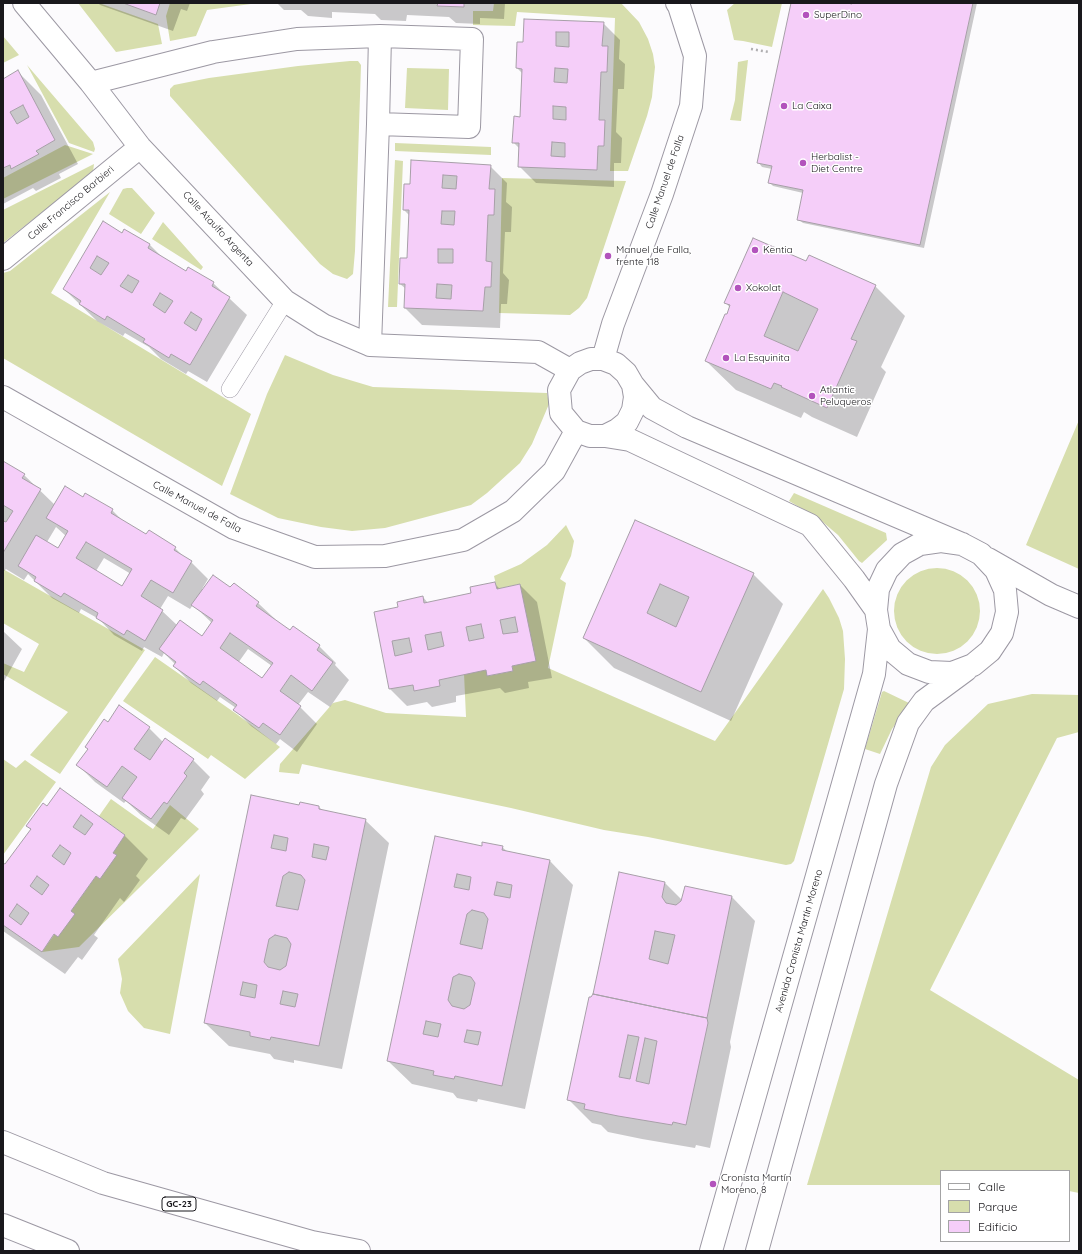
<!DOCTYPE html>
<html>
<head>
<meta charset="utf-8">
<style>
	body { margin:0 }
	#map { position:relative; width:1082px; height:1254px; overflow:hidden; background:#fcfbfd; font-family:Quicksand,sans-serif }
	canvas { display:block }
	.frame { position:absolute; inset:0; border:4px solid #19181c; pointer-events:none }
	.legend { position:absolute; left:940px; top:1170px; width:130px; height:72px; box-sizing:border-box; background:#fff; border:1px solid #a3a3a4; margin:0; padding:5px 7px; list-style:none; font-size:12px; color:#19181c }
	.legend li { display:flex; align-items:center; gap:8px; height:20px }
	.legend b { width:20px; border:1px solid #a3a3a4 }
</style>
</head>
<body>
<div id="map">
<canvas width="1082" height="1254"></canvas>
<div class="frame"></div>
<ul class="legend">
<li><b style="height:5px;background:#fff"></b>Calle</li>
<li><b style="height:11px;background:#d7dead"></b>Parque</li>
<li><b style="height:11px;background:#f5cef9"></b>Edificio</li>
</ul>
</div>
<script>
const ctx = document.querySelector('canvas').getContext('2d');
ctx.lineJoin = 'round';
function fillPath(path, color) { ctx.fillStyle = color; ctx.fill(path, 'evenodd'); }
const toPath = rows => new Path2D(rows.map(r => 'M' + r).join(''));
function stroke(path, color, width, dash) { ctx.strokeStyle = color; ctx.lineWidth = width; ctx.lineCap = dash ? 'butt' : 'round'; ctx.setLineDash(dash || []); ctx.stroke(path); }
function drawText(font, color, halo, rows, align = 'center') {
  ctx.font = font + ' Quicksand,sans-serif'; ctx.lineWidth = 3; ctx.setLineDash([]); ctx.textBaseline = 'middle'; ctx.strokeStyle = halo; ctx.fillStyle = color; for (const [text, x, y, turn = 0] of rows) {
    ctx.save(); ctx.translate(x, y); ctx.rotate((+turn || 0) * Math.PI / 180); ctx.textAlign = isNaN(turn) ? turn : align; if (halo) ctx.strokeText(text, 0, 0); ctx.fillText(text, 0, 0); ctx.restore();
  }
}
fillPath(toPath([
	[78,3,99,3,158,24,162,44,116,52],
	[170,3,258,3,207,10,196,36,170,41,166,16],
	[494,3,621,3,639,22,648,39,653,54,655,67,653,86,652,97,647,116,628,171,610,171,615,18,517,12,515,26,473,25,473,11,493,11],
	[735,3,782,3,772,47,743,41,734,40,727,10],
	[3,36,19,55,3,63],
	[748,60,741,121,730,120,735,100,738,62],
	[350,61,358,61,361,65,355,251,353,274,347,279,333,274,320,264,170,96,170,89,174,85,209,78,298,66],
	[27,65,93,142,95,149,94,152,69,143],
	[407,68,449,69,448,110,405,108],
	[395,143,491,147,491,155,395,151],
	[65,145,93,154,3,199,3,178],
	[395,160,403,161,397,307,388,307],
	[94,164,93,172,3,243,3,210],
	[502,178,626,181,587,298,579,308,570,315,499,313],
	[127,188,132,188,155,213,141,234,109,214,123,189],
	[110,192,51,293,251,414,222,486,3,358,3,273,10,271],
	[163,222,203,267,201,270,152,239],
	[285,355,333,375,373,387,547,393,549,404,532,444,520,463,487,493,471,505,385,528,352,531,321,527,278,518,230,494,267,394],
	[1079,420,1079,569,1026,545],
	[794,493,886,533,887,540,862,563,859,561,838,535,818,518,789,501],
	[566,525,574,541,571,556,560,579,566,583,548,668,715,741,823,589,829,598,839,618,843,631,845,659,844,689,794,861,791,864,786,865,648,837,604,830,511,808,302,764,299,774,279,772,280,764,333,703,345,700,386,713,466,717,464,674,486,670,488,676,513,671,512,666,535,661,520,584,497,589,494,576,521,564,547,545],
	'894 611a43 43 0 1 1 86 0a43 43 0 1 1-86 0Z',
	[3,569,145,650,60,774,30,755,68,712,3,674,3,663,24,672,39,644,3,623],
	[155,657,238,715,280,747,245,779,211,755,208,759,123,701],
	[884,691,909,703,909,705,892,729,880,754,865,749,882,692],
	[1032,694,1079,695,1079,732,1057,738,930,990,1079,1080,1079,1193,1069,1191,1069,1171,941,1171,941,1185,807,1185,931,767,945,745,988,704],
	[3,759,16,768,25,760,56,782,3,855],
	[111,799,153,829,170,805,199,829,79,947,42,952,125,835,99,816],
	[200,874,170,1034,144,1028,128,1011,120,993,122,979,118,959]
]), '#d7dead');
fillPath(toPath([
	[98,3,190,3,187,11,181,9,173,31,100,5],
	[277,3,505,3,504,19,480,18,480,24,456,23,449,17,407,15,406,21,381,20,375,14,332,12,332,18,308,16,301,10,284,10],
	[792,3,841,3,853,5,854,3,977,3,924,248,803,223,798,219,803,193,773,186,769,182,772,169,762,167,758,162],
	[525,20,603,23,620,40,619,59,625,64,624,89,618,89,616,132,622,138,621,163,614,163,614,187,536,183,519,166,519,148,513,142,521,118,522,73,517,68,524,43],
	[18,72,41,95,78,164,59,174,61,178,36,191,33,188,3,204,3,80],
	[412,161,490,166,507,183,506,202,512,207,511,232,505,232,503,273,509,280,507,304,501,304,500,328,422,325,405,308,406,289,400,284,408,259,409,215,404,210,411,186],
	[104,223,122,234,124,230,150,245,163,258,186,272,213,283,247,315,207,382,188,371,186,374,161,359,149,347,125,333,123,336,97,321,64,289],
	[807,263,875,286,905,316,881,367,886,372,857,437,812,417,804,412,801,418,736,390,706,361,730,308,726,303],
	[3,463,24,475,55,505,83,498,112,510,124,522,146,535,175,548,186,559,191,562,208,579,202,589,231,589,258,603,275,619,274,621,290,632,319,646,336,663,335,665,349,680,330,707,308,692,298,705,317,724,297,752,280,739,276,744,251,726,234,709,236,708,220,697,217,701,191,683,174,666,175,664,164,653,162,657,144,647,142,651,114,635,99,619,81,609,79,613,52,598,28,574,24,580,6,569,3,572],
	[56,527,66,536,59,549,47,542],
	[104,558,131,574,123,587,96,571],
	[168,596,190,609,193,605,212,623,203,637,178,626,160,609],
	[248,649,272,666,263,680,238,663],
	[636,521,753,574,783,604,731,721,614,668,584,638],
	[494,583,500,589,520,585,537,602,552,678,528,682,529,688,505,693,500,688,456,696,456,702,432,707,427,702,407,706,390,689,376,613,399,608,423,597,428,603,472,594],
	[3,631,22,649,3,683],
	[108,724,149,728,163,742,165,740,193,760,210,777,201,790,204,794,185,820,181,818,169,835,141,815,126,801,124,803,95,782,78,765],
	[60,790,125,836,148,859,136,876,140,880,124,902,120,898,94,935,98,938,82,960,78,957,65,974,3,931,3,864,5,866,31,830,27,826,48,807],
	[252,796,300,806,319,807,323,811,365,820,389,843,342,1069,294,1060,294,1063,274,1059,270,1054,229,1046,205,1023],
	[436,837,482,847,502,847,508,852,550,861,573,885,525,1109,478,1099,477,1102,457,1098,453,1093,412,1084,388,1061],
	[665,883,683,901,686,887,732,897,755,921,730,1042,731,1047,710,1148,696,1145,695,1148,642,1139,608,1132,601,1125,592,1123,568,1099,592,998]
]), '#0003');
const building = toPath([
	[123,3,160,3,156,15,123,3],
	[438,3,464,3,464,7,437,6,438,3],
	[791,3,847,3,852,4,853,3,973,3,920,245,797,220,803,190,768,183,772,166,757,163,791,3],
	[524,19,604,22,602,46,608,46,607,72,601,72,599,120,605,120,604,146,598,146,597,170,518,167,519,143,512,143,514,116,520,117,522,69,516,68,517,42,523,42,524,19],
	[556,32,569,32,569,47,556,46,556,32],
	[555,68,568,69,567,83,554,82,555,68],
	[553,106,566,107,566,120,553,119,553,106],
	[552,142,565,143,565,157,551,156,552,142],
	[18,70,55,140,36,151,39,154,11,169,10,165,3,168,3,79,18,70],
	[23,105,29,117,17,124,10,112,23,105],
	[411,160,491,165,489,189,495,189,494,215,488,215,486,261,492,262,491,287,485,287,483,311,404,308,405,284,399,284,400,258,407,258,409,210,403,210,404,184,410,184,411,160],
	[443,175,457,176,456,189,442,188,443,175],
	[442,211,455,211,454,225,441,224,442,211],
	[438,249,453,249,453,263,438,263,438,249],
	[437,284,452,285,451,299,436,298,437,284],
	[103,221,122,233,124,229,150,244,148,248,186,271,188,267,214,282,212,286,230,297,190,365,171,354,169,358,143,342,145,339,107,316,105,320,79,304,81,301,63,289,103,221],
	[97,256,109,263,101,275,90,268,97,256],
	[128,275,139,281,132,293,120,286,128,275],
	[160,293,173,301,165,313,153,305,160,293],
	[191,312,202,319,196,331,184,323,191,312],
	[753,238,806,261,809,255,876,285,851,339,857,341,827,408,781,387,782,386,774,383,771,389,705,361,725,314,727,314,730,305,724,303,753,238],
	[783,292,818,309,798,351,764,336,783,292],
	[3,461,25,474,22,478,41,489,3,553,3,521,6,522,13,511,3,505,3,461],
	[65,486,83,497,85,493,113,509,111,513,146,534,149,530,176,547,174,550,192,561,173,593,151,580,141,596,163,610,145,641,127,630,124,635,96,618,98,613,64,593,61,597,34,581,36,577,18,566,36,535,58,548,68,531,46,518,65,486],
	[86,542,132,569,122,586,76,558,86,542],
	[635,520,754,573,701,692,583,638,635,520],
	[660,584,689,597,676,627,647,613,660,584],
	[213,575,230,587,234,583,259,602,256,606,290,630,293,626,320,645,317,650,333,662,312,691,291,675,280,691,301,706,280,735,263,723,259,728,233,710,237,705,203,681,200,685,173,666,176,662,159,649,180,620,202,636,213,620,191,605,213,575],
	[230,633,273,663,262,678,220,648,230,633],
	[495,582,497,589,520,584,536,661,512,666,513,671,487,676,486,670,439,680,440,686,414,691,413,685,389,689,374,612,398,607,397,602,423,596,424,603,471,593,470,587,495,582],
	[515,617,518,632,503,634,500,620,515,617],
	[481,624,484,638,469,641,466,627,481,624],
	[441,632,444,646,428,650,425,635,441,632],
	[409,638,412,652,395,656,392,641,409,638],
	[119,705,150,727,134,749,150,760,165,738,194,759,184,773,187,776,167,804,164,802,151,819,122,798,137,777,122,766,107,787,76,765,88,749,85,747,104,719,108,722,119,705],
	[60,788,125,835,113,853,117,855,100,879,96,876,71,911,75,914,58,937,54,934,42,952,3,925,3,863,5,864,31,829,26,826,43,803,47,806,60,788],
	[81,815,93,824,85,835,73,827,81,815],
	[60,845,71,853,64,865,52,856,60,845],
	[37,876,49,885,42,895,30,886,37,876],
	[17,904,29,913,21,925,9,916,17,904],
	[251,795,299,805,300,802,319,806,319,809,366,819,319,1046,271,1037,270,1040,250,1036,250,1032,204,1023,251,795],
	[274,835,288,838,286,851,271,848,274,835],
	[314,844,329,847,326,860,312,857,314,844],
	[289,872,301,875,305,880,298,910,276,906,283,876,289,872],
	[275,935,287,938,291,944,286,966,280,970,268,967,264,962,269,939,275,935],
	[243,982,257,985,255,998,240,995,243,982],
	[283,991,298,994,295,1007,280,1004,283,991],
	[435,836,482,846,482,842,503,846,502,850,550,860,502,1086,455,1076,454,1079,433,1075,434,1071,387,1061,435,836],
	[457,874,471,877,469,890,454,887,457,874],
	[497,882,512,885,510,898,494,895,497,882],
	[472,910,484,913,488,919,482,949,460,944,467,914,472,910],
	[459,974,471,977,475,983,470,1005,464,1009,452,1006,448,1000,453,977,459,974],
	[426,1021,441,1024,438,1037,423,1034,426,1021],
	[467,1030,481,1032,478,1045,464,1042,467,1030],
	[619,872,665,882,662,897,666,903,676,905,681,901,685,886,732,896,707,1018,593,994,619,872],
	[655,931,675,935,668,964,649,959,655,931],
	[593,994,707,1018,708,1023,686,1125,673,1122,672,1125,618,1116,584,1109,585,1104,567,1100,589,997,591,997,593,994],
	[628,1035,639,1037,630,1079,619,1077,628,1035],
	[645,1038,657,1041,649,1084,636,1081,645,1038]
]);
fillPath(building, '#f5cef9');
stroke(building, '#a79fa8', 1);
const service = toPath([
	[230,389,285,301]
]);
const minor = toPath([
	[24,3,91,83,140,147,285,301,323,325,370,345,538,352,570,370],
	[91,83,213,52,297,39,380,36,472,39,469,127,378,124],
	[3,259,140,147],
	[370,345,378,124,380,36],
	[603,359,613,324,662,194,691,106,695,56,679,6,677,3],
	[633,385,652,408,687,427,962,544,981,554,996,570,1005,590,1007,612,1002,633,990,651,973,665,952,673,929,672,908,664,890,649,879,629,876,610,878,589,887,570,902,554,920,544,941,541,962,544],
	[3,397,234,528,315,557,385,556,463,540,513,511,554,471,576,431],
	[605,436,617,430,627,422,633,410,635,397,633,385,626,373,616,364,603,359,591,359,580,363,570,370,559,390,561,413,576,431,590,436,605,436,630,440,810,525,854,579,876,610],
	[988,559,1051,595,1079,607],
	[711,1251,874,674,879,629],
	[757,1251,886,784,908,723,924,701,966,670]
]);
const motorway = toPath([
	[3,1142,103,1183,312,1242,359,1251],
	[3,1225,68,1251]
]);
stroke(service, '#9c98a3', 18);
stroke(minor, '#9c98a3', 24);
stroke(motorway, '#9c98a3', 24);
stroke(toPath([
	[751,49,769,52]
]), '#b0afb1', 2.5, [2, 3]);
stroke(service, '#fff', 17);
stroke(minor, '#fff', 22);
stroke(motorway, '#fff', 22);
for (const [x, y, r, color] of [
	[806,15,4,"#b253bc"],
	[784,106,4,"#b253bc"],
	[803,163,4,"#b253bc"],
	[755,250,4,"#b253bc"],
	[608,256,4,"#b253bc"],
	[738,288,4,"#b253bc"],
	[726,358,4,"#b253bc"],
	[812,396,4,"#b253bc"],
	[713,1184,4,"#b253bc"]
]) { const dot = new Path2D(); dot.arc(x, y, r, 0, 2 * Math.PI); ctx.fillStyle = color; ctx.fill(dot); stroke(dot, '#fff', 1.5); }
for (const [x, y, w] of [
	[179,1204,34]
]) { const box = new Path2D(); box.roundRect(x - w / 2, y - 7, w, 14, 3); ctx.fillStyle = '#fff'; ctx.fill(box); stroke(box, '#19181c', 1); }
drawText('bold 9px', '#19181c', null, [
	["GC-23",179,1204]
]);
drawText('10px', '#19181c', '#fff', [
	["SuperDino",814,15],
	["La Caixa",792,106],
	["Herbalist -",811,157],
	["Diet Centre",811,169],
	["Manuel de Falla,",616,250],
	["frente 118",616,262],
	["Kentia",763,250],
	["Xokolat",746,288],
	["La Esquinita",734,358],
	["Atlantic",820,390],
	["Peluqueros",820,402],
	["Cronista Martín",721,1178],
	["Moreno, 8",721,1190]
], 'left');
drawText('10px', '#19181c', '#fff', [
	["Calle Manuel de Falla",665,182,-71],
	["Calle Francisco Barbieri",71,203,-40],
	["Calle Ataulfo Argenta",218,229,47],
	["Calle Manuel de Falla",197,507,28],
	["Avenida Cronista Martín Moreno",799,941,-74]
]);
</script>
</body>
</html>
